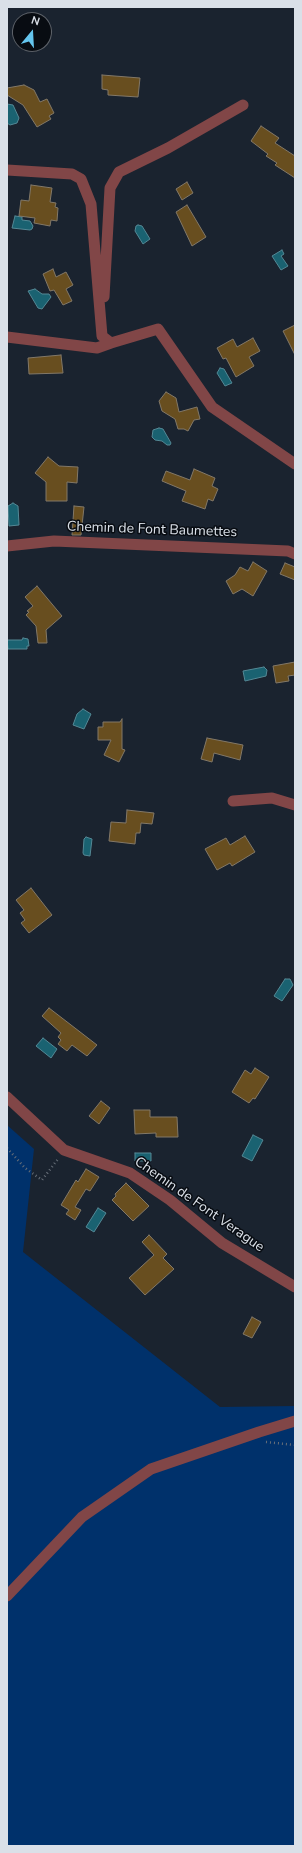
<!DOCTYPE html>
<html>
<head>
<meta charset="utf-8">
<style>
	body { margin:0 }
	#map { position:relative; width:302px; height:1853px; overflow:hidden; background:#1a232f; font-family:"Nunito Sans",sans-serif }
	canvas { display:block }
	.frame { position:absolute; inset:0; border:8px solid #dae0e8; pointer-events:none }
	.north { position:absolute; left:12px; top:12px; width:40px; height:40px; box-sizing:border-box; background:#080c12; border:1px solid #5c6168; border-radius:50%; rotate:18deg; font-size:11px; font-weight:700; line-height:16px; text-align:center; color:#dae0e8 }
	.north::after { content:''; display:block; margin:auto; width:14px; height:18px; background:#64c5ee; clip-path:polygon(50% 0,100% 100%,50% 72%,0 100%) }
</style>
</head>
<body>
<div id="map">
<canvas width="302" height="1853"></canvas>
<div class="frame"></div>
<div class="north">N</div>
</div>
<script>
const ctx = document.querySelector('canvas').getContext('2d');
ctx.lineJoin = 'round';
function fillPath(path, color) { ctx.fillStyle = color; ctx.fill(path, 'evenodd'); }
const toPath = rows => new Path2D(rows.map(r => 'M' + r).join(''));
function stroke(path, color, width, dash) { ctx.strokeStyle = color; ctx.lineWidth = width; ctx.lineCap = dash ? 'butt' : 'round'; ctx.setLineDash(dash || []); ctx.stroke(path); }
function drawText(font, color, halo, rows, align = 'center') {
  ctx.font = font + ' "Nunito Sans",sans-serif'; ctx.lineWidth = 3; ctx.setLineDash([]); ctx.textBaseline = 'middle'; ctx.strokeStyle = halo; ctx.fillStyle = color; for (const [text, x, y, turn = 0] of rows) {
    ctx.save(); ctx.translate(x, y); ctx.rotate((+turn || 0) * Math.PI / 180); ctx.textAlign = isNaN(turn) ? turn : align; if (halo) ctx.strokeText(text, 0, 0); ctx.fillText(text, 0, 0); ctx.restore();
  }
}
fillPath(toPath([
	[7,1125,34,1149,23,1252,220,1407,295,1406,295,1846,7,1846]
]), '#00316b');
const water = toPath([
	[7,104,13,105,19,118,17,123,10,125,7,123,7,104],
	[15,216,22,217,22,220,30,221,33,226,32,229,30,230,12,228,15,216],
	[138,225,142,226,150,239,143,244,135,231,136,226,138,225],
	[282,250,284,254,281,256,288,266,281,270,272,256,282,250],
	[35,289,42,294,49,294,51,297,42,309,38,308,28,291,35,289],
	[220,368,224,369,232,383,225,386,217,373,220,368],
	[159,428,163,429,171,443,170,445,167,445,162,441,155,440,152,437,153,430,159,428],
	[13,503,18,506,19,525,9,526,8,506,13,503],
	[23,638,28,639,29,646,27,646,27,649,8,649,7,640,22,640,23,638],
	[264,667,267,670,266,676,245,681,243,671,264,667],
	[83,709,91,714,84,729,73,725,77,714,83,709],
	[86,837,92,839,90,856,84,855,83,853,84,839,86,837],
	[285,979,290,979,293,985,282,1001,274,996,285,979],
	[43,1038,57,1049,51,1058,36,1046,43,1038],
	[253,1135,263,1140,252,1161,242,1156,253,1135],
	[135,1153,151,1153,151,1161,135,1161,135,1153],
	[98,1208,106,1213,94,1232,86,1227,98,1208]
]);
fillPath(water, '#1a6271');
stroke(water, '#548895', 1);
const building = toPath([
	[102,75,140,78,138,97,108,95,108,90,102,89,102,75],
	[24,85,34,90,40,102,47,99,54,113,49,116,51,119,37,127,23,105,7,95,7,88,24,85],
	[261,126,279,138,275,143,295,156,295,178,275,165,277,163,266,156,268,154,251,141,261,126],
	[187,182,193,193,182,200,176,189,187,182],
	[31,185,52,188,50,202,56,203,55,207,58,208,57,221,51,220,50,226,34,223,35,218,19,216,21,200,29,201,31,185],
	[187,205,206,237,192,246,176,212,187,205],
	[53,269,56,277,66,272,73,285,66,289,72,301,63,305,54,290,50,291,43,274,53,269],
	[295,325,295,355,283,331,295,325],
	[253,338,260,351,249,357,254,366,236,377,226,358,223,359,217,348,233,339,237,347,253,338],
	[61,355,63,373,29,374,28,358,61,355],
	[166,392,176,398,179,412,197,407,200,419,194,420,188,431,184,429,178,429,175,419,162,411,159,401,166,392],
	[48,457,59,466,78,467,77,483,67,482,67,501,46,501,46,482,35,473,48,457],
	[194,469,215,478,212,486,218,489,213,501,208,499,205,509,182,501,186,491,162,481,166,471,190,480,194,469],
	[74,506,84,507,81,535,72,535,74,506],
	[253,562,267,571,253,596,242,589,233,594,226,581,235,575,240,567,248,571,253,562],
	[285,563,295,567,295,580,280,574,285,563],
	[37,586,62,616,46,630,47,643,38,643,36,626,26,615,29,612,27,611,33,606,25,597,37,586],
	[295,662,295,675,288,676,289,681,276,683,273,666,295,662],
	[122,719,122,749,125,750,119,762,104,755,111,740,98,740,98,727,103,727,103,722,120,722,122,719],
	[207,738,243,745,240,760,214,753,212,762,201,759,207,738],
	[127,810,154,813,152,824,141,823,140,833,136,833,135,844,109,841,111,822,126,823,127,810],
	[245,836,255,852,232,866,230,863,217,870,205,849,226,838,230,845,245,836],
	[31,888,52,915,29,933,21,923,25,920,20,913,24,910,16,900,31,888],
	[49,1008,97,1045,87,1056,72,1045,67,1051,58,1044,61,1040,58,1037,61,1033,42,1016,49,1008],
	[255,1068,269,1077,255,1099,253,1098,249,1103,232,1092,245,1070,251,1074,255,1068],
	[101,1101,110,1108,99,1124,89,1116,101,1101],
	[134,1110,150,1110,150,1117,177,1117,178,1137,156,1137,156,1133,135,1134,134,1110],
	[86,1169,99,1177,90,1191,86,1189,75,1207,81,1210,75,1220,66,1214,69,1210,61,1205,76,1180,78,1182,86,1169],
	[126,1183,149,1206,133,1221,112,1200,116,1196,115,1194,126,1183],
	[149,1235,167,1254,163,1258,174,1269,145,1295,129,1278,154,1255,142,1242,149,1235],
	[252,1317,261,1322,252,1338,243,1334,252,1317]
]);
fillPath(building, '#684e1f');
stroke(building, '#827868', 1);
stroke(toPath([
	[7,1148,25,1168,42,1180,58,1159],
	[266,1442,295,1445]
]), '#676f79', 2.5, [1, 3]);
stroke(toPath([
	[7,170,72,174,81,179,91,204,102,336,111,343,158,329,212,407,295,464],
	[104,297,110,188,119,172,168,148,243,105],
	[7,337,97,348,111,343],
	[7,546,54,541,288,551,295,554],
	[233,801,272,798,295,805],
	[7,1097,64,1150,130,1173,170,1200,222,1243,295,1287],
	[7,1596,82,1517,151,1469,259,1432,295,1421]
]), '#814647', 11);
drawText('14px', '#dae0e8', '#080c12', [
	["Chemin de Font Baumettes",152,530,2],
	["Chemin de Font Verague",199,1205,35]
]);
</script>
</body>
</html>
